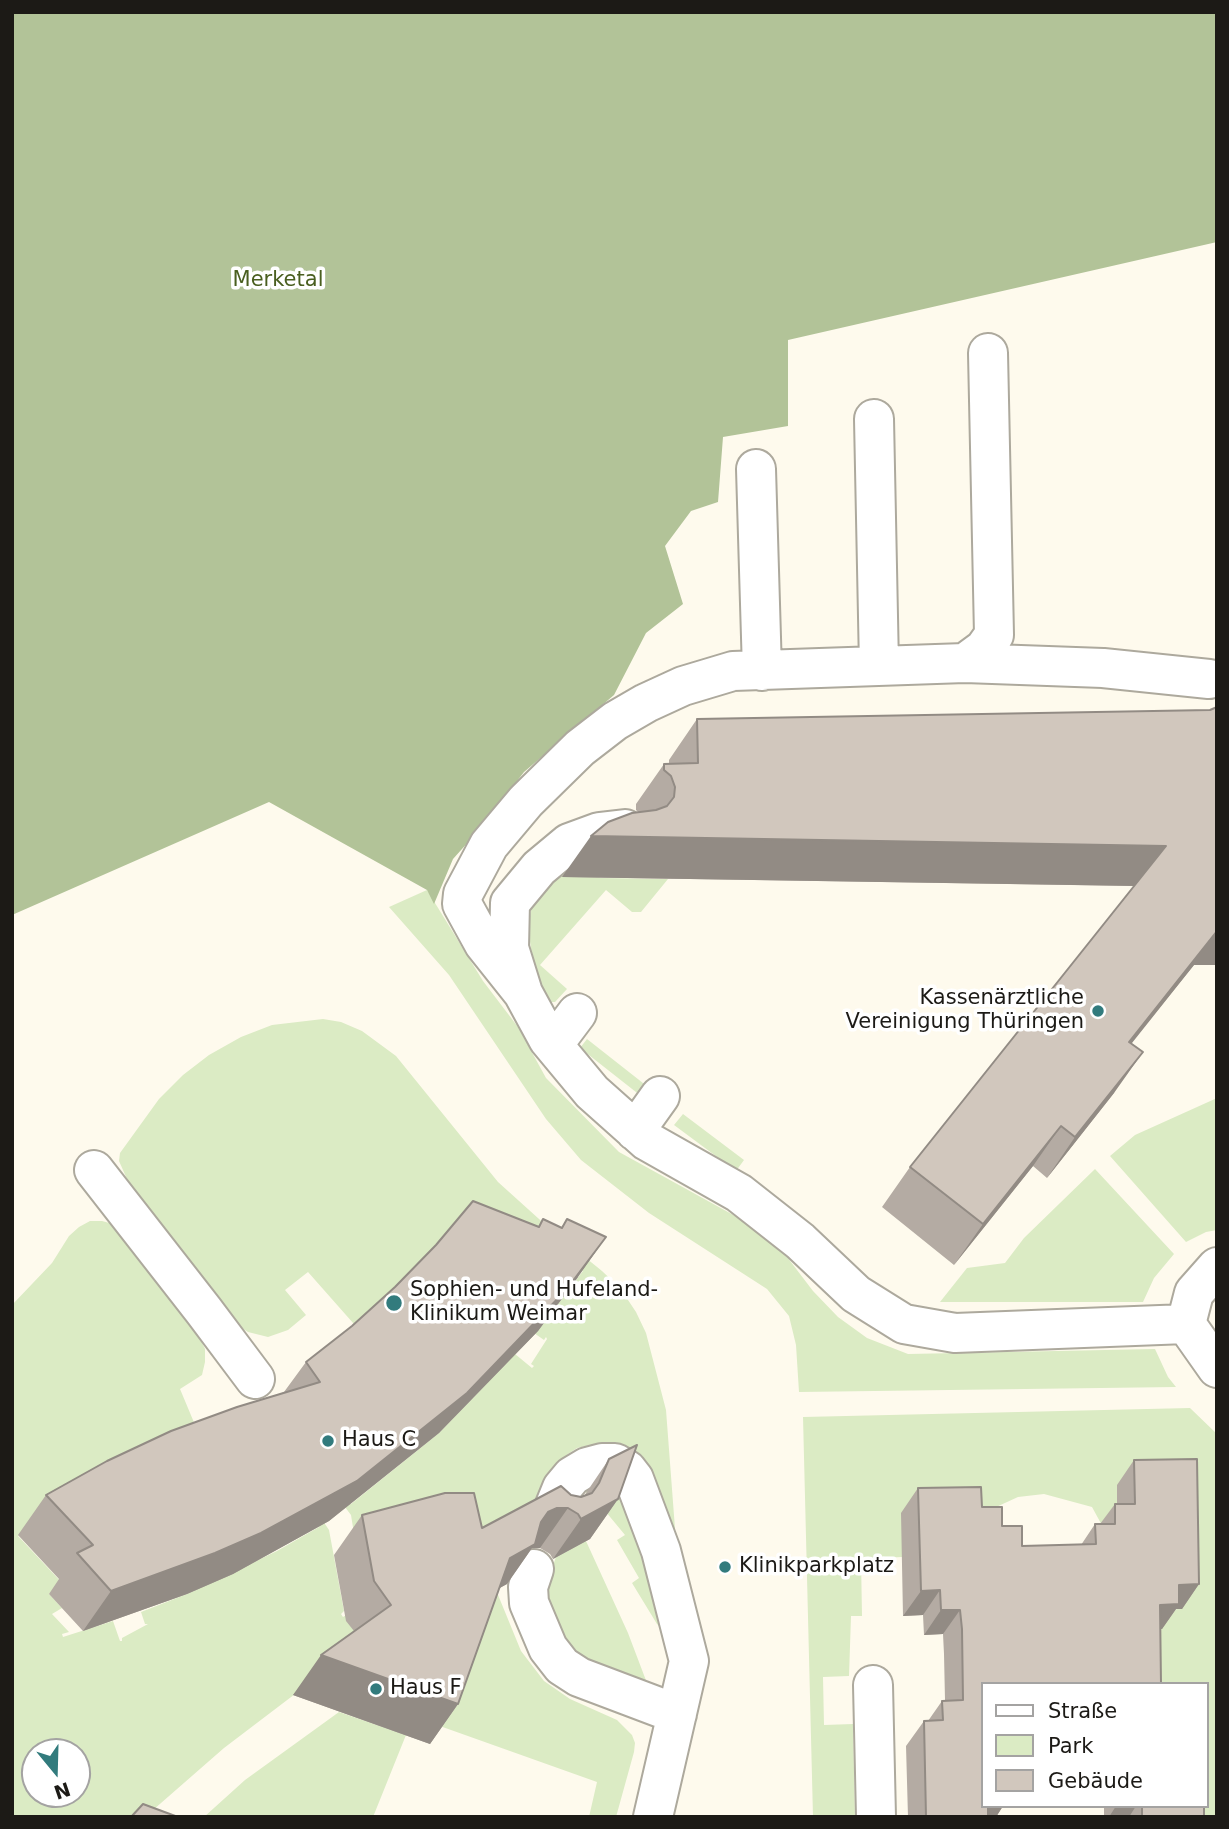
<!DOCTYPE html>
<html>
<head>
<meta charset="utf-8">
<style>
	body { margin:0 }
	#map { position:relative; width:1229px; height:1829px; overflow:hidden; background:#fefaed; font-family:"DejaVu Sans",sans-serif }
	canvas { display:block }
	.frame { position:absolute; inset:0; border:14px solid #1c1a16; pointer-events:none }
	.legend { position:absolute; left:981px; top:1682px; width:228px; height:126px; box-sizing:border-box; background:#fff; border:2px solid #a4a3a2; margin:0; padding:9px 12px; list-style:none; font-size:21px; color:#1c1a16 }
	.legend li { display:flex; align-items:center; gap:14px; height:35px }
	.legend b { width:35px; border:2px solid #a4a3a2 }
	.north { position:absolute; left:21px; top:1738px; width:70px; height:70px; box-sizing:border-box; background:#fff; border:2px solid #a4a3a2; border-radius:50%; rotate:161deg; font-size:19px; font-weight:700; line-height:28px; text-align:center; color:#1c1a16 }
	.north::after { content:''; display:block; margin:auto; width:24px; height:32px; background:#327b7d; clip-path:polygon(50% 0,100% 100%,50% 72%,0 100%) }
</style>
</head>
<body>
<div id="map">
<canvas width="1229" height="1829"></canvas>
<div class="frame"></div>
<ul class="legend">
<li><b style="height:9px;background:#fff"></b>Straße</li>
<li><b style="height:19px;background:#dbebc4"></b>Park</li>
<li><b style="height:19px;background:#d1c7bd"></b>Gebäude</li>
</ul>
<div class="north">N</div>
</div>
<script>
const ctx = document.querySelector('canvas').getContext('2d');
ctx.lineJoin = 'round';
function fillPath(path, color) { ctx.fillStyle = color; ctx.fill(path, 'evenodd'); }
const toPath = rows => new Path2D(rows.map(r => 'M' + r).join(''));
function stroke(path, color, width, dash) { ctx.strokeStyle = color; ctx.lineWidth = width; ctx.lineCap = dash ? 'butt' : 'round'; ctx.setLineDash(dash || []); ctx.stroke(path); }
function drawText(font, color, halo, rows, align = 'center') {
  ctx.font = font + ' "DejaVu Sans",sans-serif'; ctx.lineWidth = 7; ctx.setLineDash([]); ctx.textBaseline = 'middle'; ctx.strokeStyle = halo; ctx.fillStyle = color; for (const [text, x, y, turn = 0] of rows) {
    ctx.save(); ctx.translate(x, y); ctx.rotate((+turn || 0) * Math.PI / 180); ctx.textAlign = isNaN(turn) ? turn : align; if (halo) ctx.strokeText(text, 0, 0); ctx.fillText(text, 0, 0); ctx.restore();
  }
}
fillPath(toPath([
	[570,865,601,878,668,879,641,912,632,912,606,890,540,965,567,989,555,1002,550,1002,543,992,533,963,528,927,532,906,549,884],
	[427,890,483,981,518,1027,546,1078,619,1152,737,1217,784,1253,813,1291,838,1317,867,1338,908,1354,1155,1349,1168,1377,1176,1387,799,1392,796,1345,789,1316,767,1289,649,1213,581,1160,546,1119,449,975,389,907],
	[323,1019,341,1022,362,1031,396,1056,498,1182,549,1228,602,1271,620,1288,636,1312,646,1333,666,1410,677,1555,628,1450,615,1444,601,1443,577,1448,568,1454,559,1461,546,1482,535,1513,479,1544,357,1552,351,1515,342,1503,347,1499,351,1504,439,1433,515,1354,532,1368,534,1366,531,1364,547,1339,546,1337,544,1340,534,1333,583,1271,579,1269,361,1332,308,1272,285,1290,306,1315,288,1330,268,1337,248,1332,234,1323,131,1188,119,1161,120,1153,159,1099,183,1075,209,1055,241,1037,272,1025],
	[587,1039,648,1087,641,1096,580,1048],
	[1217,1098,1217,1230,1206,1232,1186,1242,1110,1156,1135,1135],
	[683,1114,744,1160,736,1171,674,1125],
	[1095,1169,1174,1254,1154,1278,1143,1302,940,1302,967,1268,1005,1263,1024,1238],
	[90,1221,102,1221,113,1224,198,1334,205,1349,205,1362,202,1375,180,1389,198,1432,18,1536,64,1585,49,1594,62,1608,52,1614,69,1632,62,1634,63,1637,113,1621,120,1641,122,1641,122,1638,148,1624,145,1624,141,1612,187,1594,277,1551,319,1527,321,1518,329,1530,344,1611,341,1614,343,1617,358,1607,375,1636,324,1672,224,1748,145,1817,12,1817,12,1305,52,1263,69,1236,79,1227],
	[35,1752,77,1752,77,1794,35,1794],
	[1190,1408,1217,1434,1217,1817,1186,1817,1186,1806,1206,1806,1206,1684,1150,1684,1162,1610,1181,1609,1118,1529,1104,1529,1092,1507,1044,1494,1018,1497,994,1508,902,1557,861,1559,862,1616,851,1616,849,1676,823,1677,824,1725,853,1724,855,1817,813,1817,803,1417],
	[619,1485,668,1636,657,1624,632,1583,639,1578,617,1540,625,1535,601,1506,581,1488],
	[586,1541,628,1633,650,1691,583,1663,554,1630,545,1588,556,1557],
	[496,1590,521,1651,544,1681,570,1699,617,1720,632,1735,635,1743,634,1752,616,1817,589,1817,597,1782,437,1725],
	[339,1712,406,1735,373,1817,204,1817,245,1780]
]), '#dbebc4');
fillPath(toPath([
	[12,12,1217,12,1217,242,788,340,788,426,723,437,718,502,691,511,665,546,683,604,646,633,614,695,524,772,479,830,453,859,434,904,427,890,269,802,12,915]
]), '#b2c398');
const minor = toPath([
	[874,419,879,666],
	[756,469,762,671],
	[965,663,1103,668,1209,679],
	[625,829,599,832,569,843,539,868,510,903,509,948,523,993,548,1039,592,1092,647,1141,739,1193,800,1241,856,1294,904,1324,955,1333,1186,1324],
	[523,993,484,944,462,904,463,894,489,845,526,801,580,748,615,721,646,703,683,686,733,671,965,663,984,649,994,635,988,353],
	[553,1045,577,1013],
	[635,1131,660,1096],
	[94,1170,204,1311,255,1379],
	[1217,1267,1194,1293,1186,1324,1217,1368],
	[551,1515,562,1488,572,1476,587,1467,602,1463,615,1463,627,1470,634,1479,661,1551,689,1661,653,1817],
	[534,1569,528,1587,529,1603,548,1648,562,1666,579,1677,677,1714],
	[873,1685,876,1817]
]);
stroke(minor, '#ada99d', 42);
stroke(minor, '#fff', 38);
fillPath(toPath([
	[1210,710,1194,965,1131,1043,1114,1093,1047,1178,1033,1166,954,1265,882,1207,910,1167,1134,886,562,877,638,812,636,810,636,804,664,764,669,764,669,760,697,719],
	[543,1219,561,1228,567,1219,578,1277,538,1331,439,1433,329,1521,233,1574,187,1594,83,1631,49,1594,59,1579,18,1535,46,1495,284,1392,306,1362,352,1326,538,1227],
	[609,1459,618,1499,590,1539,553,1559,550,1554,540,1548,532,1548,507,1584,499,1588,458,1704,430,1744,293,1695,354,1631,346,1621,334,1555,362,1515,482,1528,584,1496],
	[1134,1460,1199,1584,1182,1609,1176,1609,1162,1629,1160,1629,982,1806,1003,1806,996,1817,908,1817,906,1746,924,1721,928,1721,942,1701,945,1700,944,1654,943,1634,924,1635,923,1615,903,1616,901,1513,918,1488,982,1507,1022,1546,1081,1545,1095,1524,1100,1524,1115,1504,1117,1504,1117,1485],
	[1104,1806,1204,1806,1203,1817,1104,1817]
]), '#b4aba3');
fillPath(toPath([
	[591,836,1166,846,1138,886,562,877],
	[1217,931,1217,965,1194,965,1101,1082,1129,1042],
	[1143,1052,1114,1093,1047,1178,1075,1137],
	[1061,1126,1033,1166,954,1265,983,1224],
	[606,1237,578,1277,538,1331,439,1433,329,1521,233,1574,187,1594,83,1631,111,1591],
	[618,1499,590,1539,553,1559,581,1519],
	[557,1508,568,1508,540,1548,532,1548,507,1584,482,1598,510,1558,548,1512],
	[1199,1584,1182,1609,1176,1609,1162,1629,1142,1630,1160,1605,1179,1585],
	[940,1590,923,1615,903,1616,921,1591],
	[941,1610,960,1610,943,1634,924,1635],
	[321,1655,458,1704,430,1744,293,1695],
	[984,1806,1003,1806,996,1817,977,1817],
	[1116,1806,1136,1806,1129,1817,1109,1817]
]), '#928b84');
const building = toPath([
	[1217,707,1217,931,1129,1042,1143,1052,1075,1137,1061,1126,983,1224,910,1167,1166,846,591,836,608,822,632,813,656,810,667,806,674,797,675,787,671,776,664,770,664,764,698,763,697,719,1210,710,1217,707],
	[473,1201,539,1227,543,1219,562,1228,567,1219,606,1237,566,1290,467,1393,357,1481,261,1533,215,1553,111,1591,77,1553,93,1545,46,1495,107,1461,171,1431,237,1407,320,1382,306,1362,352,1326,395,1287,436,1245,473,1201],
	[637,1445,618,1499,581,1519,578,1514,568,1508,557,1508,548,1512,541,1522,535,1544,510,1558,458,1704,321,1655,391,1605,374,1581,362,1515,445,1493,474,1493,482,1528,561,1486,571,1495,581,1497,592,1493,599,1483,609,1459,637,1445],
	[1197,1459,1199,1584,1179,1585,1179,1604,1160,1605,1161,1684,982,1684,982,1806,988,1806,988,1817,926,1817,924,1721,943,1720,942,1701,963,1700,962,1629,960,1610,941,1610,940,1590,921,1591,918,1488,981,1487,982,1507,1002,1507,1002,1526,1022,1526,1022,1546,1096,1544,1095,1524,1115,1524,1115,1504,1135,1504,1134,1460,1197,1459],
	[143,1804,178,1817,131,1817,143,1804],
	[1142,1806,1204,1806,1204,1816,1142,1817,1142,1806]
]);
fillPath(building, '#d1c7bd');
stroke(building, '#928b84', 2);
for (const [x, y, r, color] of [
	[1098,1011,7,"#327b7d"],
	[394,1303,9,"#327b7d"],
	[328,1441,7,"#327b7d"],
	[725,1567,7,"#327b7d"],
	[376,1689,7,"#327b7d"]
]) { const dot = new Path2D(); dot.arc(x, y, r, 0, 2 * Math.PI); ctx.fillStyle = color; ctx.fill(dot); stroke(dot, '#fff', 2.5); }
drawText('21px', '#4a5f20', '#fff', [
	["Merketal",278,281]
]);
drawText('21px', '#1c1a16', '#fff', [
	["Kassenärztliche",1084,999,"right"],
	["Vereinigung Thüringen",1084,1023,"right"],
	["Sophien- und Hufeland-",410,1291],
	["Klinikum Weimar",410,1315],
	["Haus C",342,1441],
	["Klinikparkplatz",739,1567],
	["Haus F",390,1689]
], 'left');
</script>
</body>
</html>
